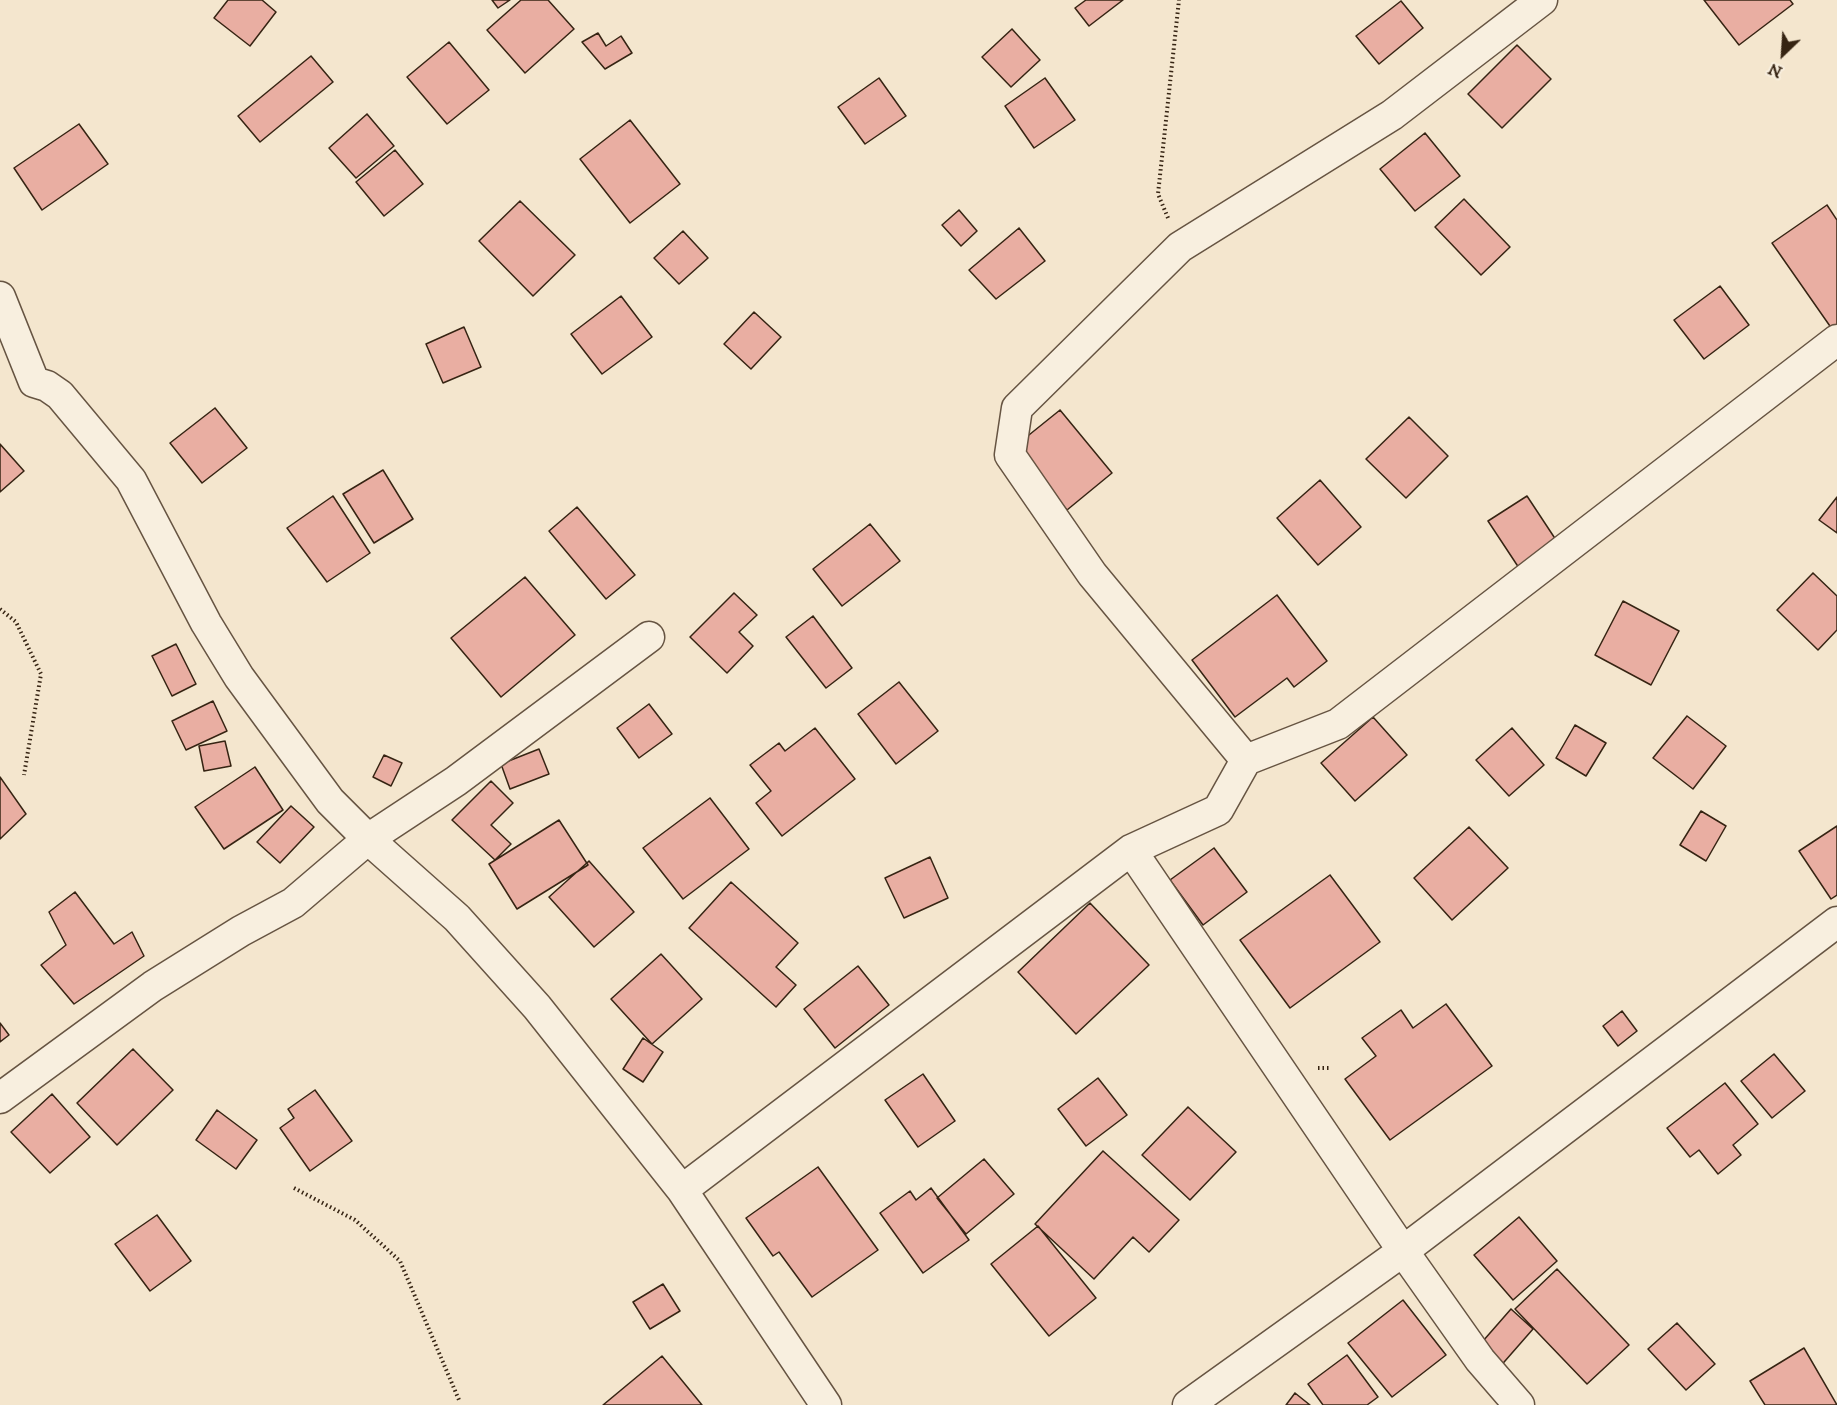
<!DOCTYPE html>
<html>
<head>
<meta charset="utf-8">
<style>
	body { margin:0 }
	#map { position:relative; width:1837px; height:1405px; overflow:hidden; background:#f4e6ce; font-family:"IM FELL DW Pica",serif }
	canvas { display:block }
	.north { position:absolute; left:1753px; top:24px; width:60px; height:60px; -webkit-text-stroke:4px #f8efdf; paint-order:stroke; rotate:205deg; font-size:16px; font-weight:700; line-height:24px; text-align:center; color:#362413 }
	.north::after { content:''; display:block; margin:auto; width:21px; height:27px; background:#362413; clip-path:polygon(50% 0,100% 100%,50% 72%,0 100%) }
</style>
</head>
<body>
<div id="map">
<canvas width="1837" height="1405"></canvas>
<div class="north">N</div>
</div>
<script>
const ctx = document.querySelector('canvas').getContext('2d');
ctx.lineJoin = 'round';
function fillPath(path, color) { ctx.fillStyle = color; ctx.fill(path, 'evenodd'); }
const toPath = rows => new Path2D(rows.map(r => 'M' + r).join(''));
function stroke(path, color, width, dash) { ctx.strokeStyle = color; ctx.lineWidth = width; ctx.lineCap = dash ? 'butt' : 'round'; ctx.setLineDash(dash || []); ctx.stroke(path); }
const building = toPath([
	[228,0,262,0,276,12,250,46,214,18,228,0],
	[492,0,510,0,498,8,492,0],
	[521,0,548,0,574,29,525,73,487,30,521,0],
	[1086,0,1123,0,1089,26,1075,8,1086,0],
	[1704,0,1790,0,1793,4,1739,45,1704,0],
	[1401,1,1423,28,1379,64,1356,36,1401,1],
	[1012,29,1040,60,1011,87,982,57,1012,29],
	[598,33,606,46,621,36,632,53,605,69,582,42,598,33],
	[449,42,489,90,447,124,407,77,449,42],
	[1517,45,1551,79,1502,128,1468,94,1517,45],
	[311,56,333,82,260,142,238,116,311,56],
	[879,78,906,116,865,144,838,107,879,78],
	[1045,78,1075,120,1034,148,1005,106,1045,78],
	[367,114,394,146,356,178,329,148,367,114],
	[630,120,680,184,630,223,580,159,630,120],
	[79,124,108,164,42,210,14,168,79,124],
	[1425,133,1460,176,1415,211,1380,169,1425,133],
	[395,150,423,184,384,216,356,182,395,150],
	[1464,199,1510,247,1481,275,1435,227,1464,199],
	[520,201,575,255,533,296,479,241,520,201],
	[1827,205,1837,220,1837,325,1832,329,1772,243,1827,205],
	[959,210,977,231,961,246,942,225,959,210],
	[1019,228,1045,261,996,299,969,270,1019,228],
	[683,231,708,258,679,284,654,258,683,231],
	[1720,286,1749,325,1704,359,1674,320,1720,286],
	[621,296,652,337,602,374,571,334,621,296],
	[754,312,781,337,751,369,724,344,754,312],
	[464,327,481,367,443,383,426,344,464,327],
	[215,408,247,448,202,483,170,443,215,408],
	[1060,410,1112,473,1067,510,1014,447,1060,410],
	[1409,417,1448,456,1406,498,1366,459,1409,417],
	[0,444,24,471,0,492,0,444],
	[383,470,413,519,374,543,343,494,383,470],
	[1320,480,1361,527,1318,565,1277,518,1320,480],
	[333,496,370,553,327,582,287,528,333,496],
	[1527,496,1558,543,1519,568,1488,521,1527,496],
	[1837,497,1837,533,1819,520,1837,497],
	[577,507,635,575,606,599,549,531,577,507],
	[870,524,900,561,842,606,813,569,870,524],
	[1813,573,1837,596,1837,630,1818,650,1777,610,1813,573],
	[525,577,575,635,501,697,451,638,525,577],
	[734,593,757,615,739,632,753,646,727,673,690,637,734,593],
	[1277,595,1327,661,1294,687,1287,678,1235,717,1192,660,1277,595],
	[1623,601,1679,631,1651,685,1595,655,1623,601],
	[813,616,852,668,826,688,786,637,813,616],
	[176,644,196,684,172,696,152,656,176,644],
	[899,682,938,731,896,764,858,714,899,682],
	[213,701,227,731,186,750,172,721,213,701],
	[649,704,672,734,639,758,617,728,649,704],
	[1687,716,1726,746,1693,789,1653,758,1687,716],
	[1373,717,1407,755,1355,801,1321,763,1373,717],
	[1575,725,1606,743,1586,776,1556,758,1575,725],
	[815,728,855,779,782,836,756,803,771,791,750,765,779,743,785,751,815,728],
	[1512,728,1544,765,1509,796,1476,760,1512,728],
	[225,741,231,766,204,771,199,746,225,741],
	[539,749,549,774,510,789,501,764,539,749],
	[384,755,402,763,391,786,373,777,384,755],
	[255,767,283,810,224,849,195,807,255,767],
	[0,777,26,814,0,839,0,777],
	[491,781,513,803,491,825,511,844,495,860,452,820,491,781],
	[710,798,749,849,683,899,643,848,710,798],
	[291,806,314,827,280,863,257,842,291,806],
	[1701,811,1726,826,1706,861,1680,845,1701,811],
	[559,820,588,865,517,909,489,864,559,820],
	[1837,826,1837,895,1831,899,1799,851,1837,826],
	[1469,827,1508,868,1452,920,1414,878,1469,827],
	[1214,848,1247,892,1203,925,1170,880,1214,848],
	[930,857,948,898,904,918,885,878,930,857],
	[589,861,634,912,594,947,549,897,589,861],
	[1330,875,1380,942,1290,1008,1240,940,1330,875],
	[731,882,798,943,776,967,796,985,776,1007,689,928,731,882],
	[75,892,114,944,132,932,144,956,74,1004,41,965,66,945,49,912,75,892],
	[1090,903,1149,965,1076,1034,1018,972,1090,903],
	[661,954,702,999,652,1044,611,999,661,954],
	[858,966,889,1005,835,1048,804,1009,858,966],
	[1446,1004,1492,1066,1390,1140,1345,1079,1376,1056,1362,1038,1401,1010,1413,1028,1446,1004],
	[1622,1011,1637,1031,1618,1046,1603,1026,1622,1011],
	[0,1023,9,1035,0,1042,0,1023],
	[643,1038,663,1052,643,1082,623,1069,643,1038],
	[133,1049,173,1090,117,1145,77,1103,133,1049],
	[1774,1054,1805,1091,1772,1118,1741,1081,1774,1054],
	[923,1074,955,1121,918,1147,885,1100,923,1074],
	[1098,1078,1127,1115,1086,1146,1058,1109,1098,1078],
	[1725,1083,1758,1124,1733,1145,1741,1155,1718,1174,1699,1150,1690,1157,1667,1128,1725,1083],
	[315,1090,352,1141,310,1171,280,1128,294,1118,288,1109,315,1090],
	[52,1094,90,1137,50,1173,11,1132,52,1094],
	[1188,1107,1236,1152,1190,1200,1142,1155,1188,1107],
	[217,1110,257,1140,236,1169,196,1140,217,1110],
	[1103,1151,1179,1220,1149,1252,1133,1237,1094,1279,1035,1224,1103,1151],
	[984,1159,1014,1194,966,1234,937,1198,984,1159],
	[818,1167,878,1250,812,1297,779,1252,773,1256,746,1218,818,1167],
	[931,1188,969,1240,923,1273,880,1213,910,1191,916,1200,931,1188],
	[157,1215,191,1261,150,1291,115,1244,157,1215],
	[1519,1217,1557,1261,1513,1300,1474,1255,1519,1217],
	[1038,1226,1096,1298,1049,1336,991,1264,1038,1226],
	[1557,1269,1629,1345,1587,1384,1515,1309,1557,1269],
	[663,1284,680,1311,650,1329,633,1302,663,1284],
	[1403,1300,1446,1355,1392,1397,1348,1343,1403,1300],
	[1511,1309,1533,1329,1498,1369,1476,1349,1511,1309],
	[1677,1323,1715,1364,1686,1390,1648,1349,1677,1323],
	[1804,1348,1837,1405,1765,1405,1750,1381,1804,1348],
	[1347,1355,1378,1397,1367,1405,1323,1405,1308,1384,1347,1355],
	[662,1356,702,1405,603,1405,662,1356],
	[1295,1393,1310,1405,1286,1405,1295,1393]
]);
fillPath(building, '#e9aea2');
stroke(building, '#362413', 1.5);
const minor = toPath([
	[0,297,34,382,47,386,60,395,131,480,206,623,239,677,330,801,368,839,456,781,649,637],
	[1246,760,1338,724,1837,340],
	[0,1098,153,986,241,931,293,903,368,839,457,918,537,1007,682,1190,826,1405],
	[682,1190,1131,850],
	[1188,1405,1403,1251,1837,922],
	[1519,1405,1480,1360,1403,1251,1131,850,1218,810,1246,760,1092,574,1010,455,1017,408,1180,247,1392,115,1542,0]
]);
stroke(minor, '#665442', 33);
stroke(toPath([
	[1168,218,1158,194,1179,0],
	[0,609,16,622,41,674,24,775],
	[1318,1068,1329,1068],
	[294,1188,355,1220,400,1261,459,1400]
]), '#362413', 4, [1.5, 3]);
stroke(minor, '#f8efdf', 30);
</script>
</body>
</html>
